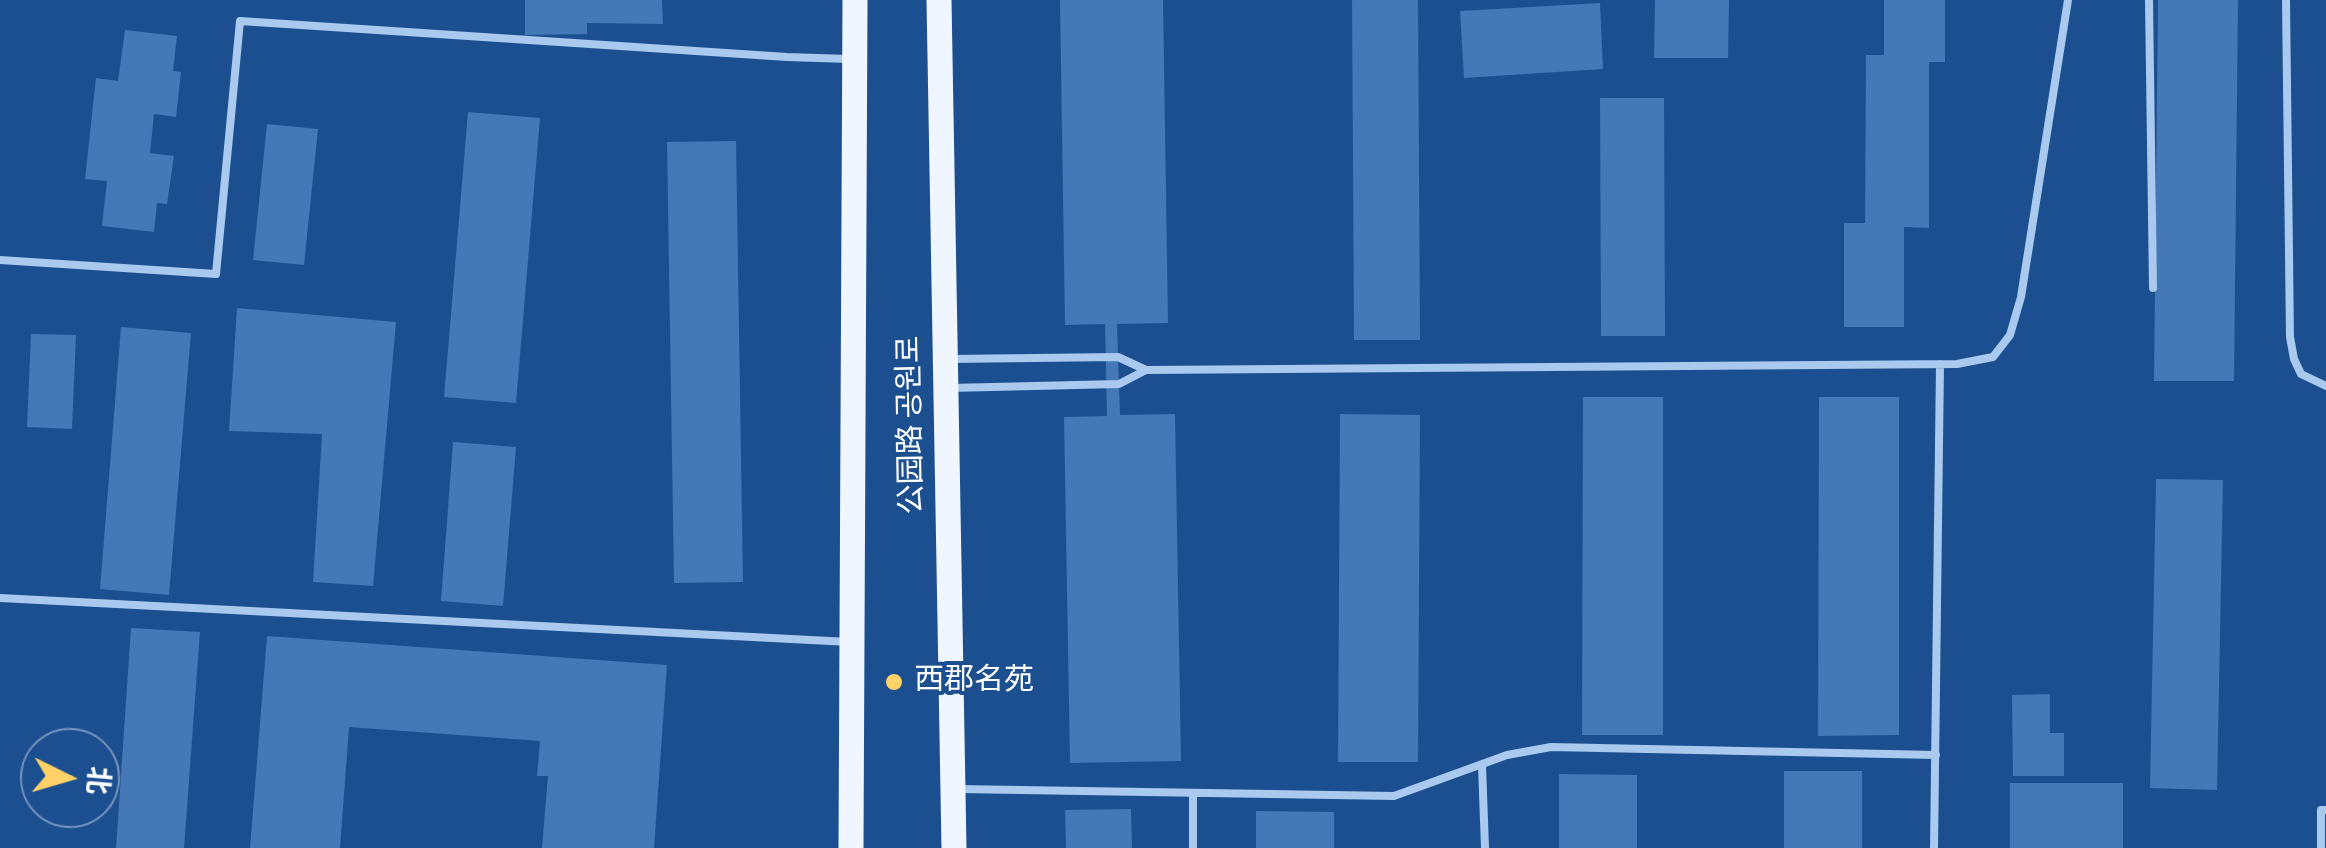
<!DOCTYPE html>
<html>
<head>
<meta charset="utf-8">
<style>
	body { margin:0 }
	#map { position:relative; width:2326px; height:848px; overflow:hidden; background:#1b4f8f; font-family:"Source Sans 3","Noto Sans SC",sans-serif }
	canvas { display:block }
	.north { position:absolute; left:20px; top:728px; width:100px; height:100px; box-sizing:border-box; background:#1b4f8f; border:2px solid #7695bc; border-radius:50%; rotate:95deg; font-size:28px; font-weight:700; line-height:40px; text-align:center; color:#fff }
	.north::after { content:''; display:block; margin:auto; width:35px; height:45px; background:#ffd166; clip-path:polygon(50% 0,100% 100%,50% 72%,0 100%) }
</style>
</head>
<body>
<div id="map">
<canvas width="2326" height="848"></canvas>
<div class="north">北</div>
</div>
<script>
const ctx = document.querySelector('canvas').getContext('2d');
ctx.lineJoin = 'round';
function fillPath(path, color) { ctx.fillStyle = color; ctx.fill(path, 'evenodd'); }
const toPath = rows => new Path2D(rows.map(r => 'M' + r).join(''));
function stroke(path, color, width, dash) { ctx.strokeStyle = color; ctx.lineWidth = width; ctx.lineCap = dash ? 'butt' : 'round'; ctx.setLineDash(dash || []); ctx.stroke(path); }
function drawText(font, color, halo, rows, align = 'center') {
  ctx.font = font + ' "Source Sans 3","Noto Sans SC","Noto Sans KR",sans-serif'; ctx.lineWidth = 8; ctx.setLineDash([]); ctx.textBaseline = 'middle'; ctx.strokeStyle = halo; ctx.fillStyle = color; for (const [text, x, y, turn = 0] of rows) {
    ctx.save(); ctx.translate(x, y); ctx.rotate((+turn || 0) * Math.PI / 180); ctx.textAlign = isNaN(turn) ? turn : align; if (halo) ctx.strokeText(text, 0, 0); ctx.fillText(text, 0, 0); ctx.restore();
  }
}
fillPath(toPath([
	[525,0,662,0,663,24,587,23,587,34,525,35],
	[1060,0,1163,0,1168,323,1117,324,1118,357,1120,415,1175,414,1181,761,1070,763,1064,417,1107,416,1105,324,1065,325],
	[1352,0,1418,0,1420,340,1354,340],
	[1655,0,1729,0,1728,58,1654,58],
	[1884,0,1945,0,1945,62,1929,62,1929,228,1904,227,1904,327,1844,327,1844,223,1865,223,1866,55,1884,55],
	[2158,0,2238,0,2234,381,2154,381],
	[1600,3,1603,69,1464,78,1460,11],
	[125,30,177,36,173,71,181,72,176,117,154,114,150,153,174,156,167,204,157,203,154,232,102,226,107,181,85,179,96,78,118,81],
	[1600,98,1664,98,1665,336,1601,336],
	[468,112,540,118,516,403,444,397],
	[267,124,318,129,304,265,253,260],
	[736,141,743,582,674,583,667,142],
	[237,308,396,322,373,586,313,582,322,434,229,431],
	[121,327,191,333,169,595,100,589],
	[31,334,76,335,72,429,27,427],
	[1583,397,1663,397,1663,735,1582,735],
	[1819,397,1899,397,1899,735,1818,736],
	[1340,414,1420,415,1418,762,1338,762],
	[453,442,516,447,503,606,441,601],
	[2156,479,2223,480,2217,790,2150,788],
	[131,628,200,632,184,848,116,848],
	[267,636,667,665,654,848,542,848,548,776,537,776,540,741,349,727,340,848,250,848],
	[2050,694,2050,733,2064,733,2064,776,2013,776,2012,695],
	[1784,771,1862,771,1862,848,1784,848],
	[1559,774,1637,775,1637,848,1559,848],
	[2010,783,2123,783,2123,848,2010,848],
	[1131,809,1132,848,1066,848,1065,810],
	[1256,811,1334,812,1334,848,1256,848]
]), '#4478b7');
stroke(toPath([
	[2149,0,2153,288],
	[2286,0,2290,337,2294,359,2301,374,2326,386],
	[0,260,216,274,240,21,787,57,849,59],
	[949,359,1118,357,1146,370,1957,364,1993,357,2010,335,2021,297,2068,0],
	[949,388,1119,384,1146,370],
	[0,598,849,642],
	[1482,765,1485,848],
	[958,789,1394,796,1507,755,1551,747,1936,755],
	[1193,848,1193,793],
	[1934,848,1940,364],
	[2321,848,2321,810,2326,810]
]), '#a9c9ee', 8);
stroke(toPath([
	[939,0,954,848],
	[851,848,855,0]
]), '#f0f6ff', 25);
for (const [x, y, r, color] of [
	[894,682,10,"#ffd166"]
]) { const dot = new Path2D(); dot.arc(x, y, r, 0, 2 * Math.PI); ctx.fillStyle = color; ctx.fill(dot); stroke(dot, '#1b4f8f', 4); }
drawText('30px', '#fff', '#1b4f8f', [
	["公园路 공원로",913,425,-91]
]);
drawText('30px', '#fff', '#1b4f8f', [
	["西郡名苑",914,682]
], 'left');
</script>
</body>
</html>
